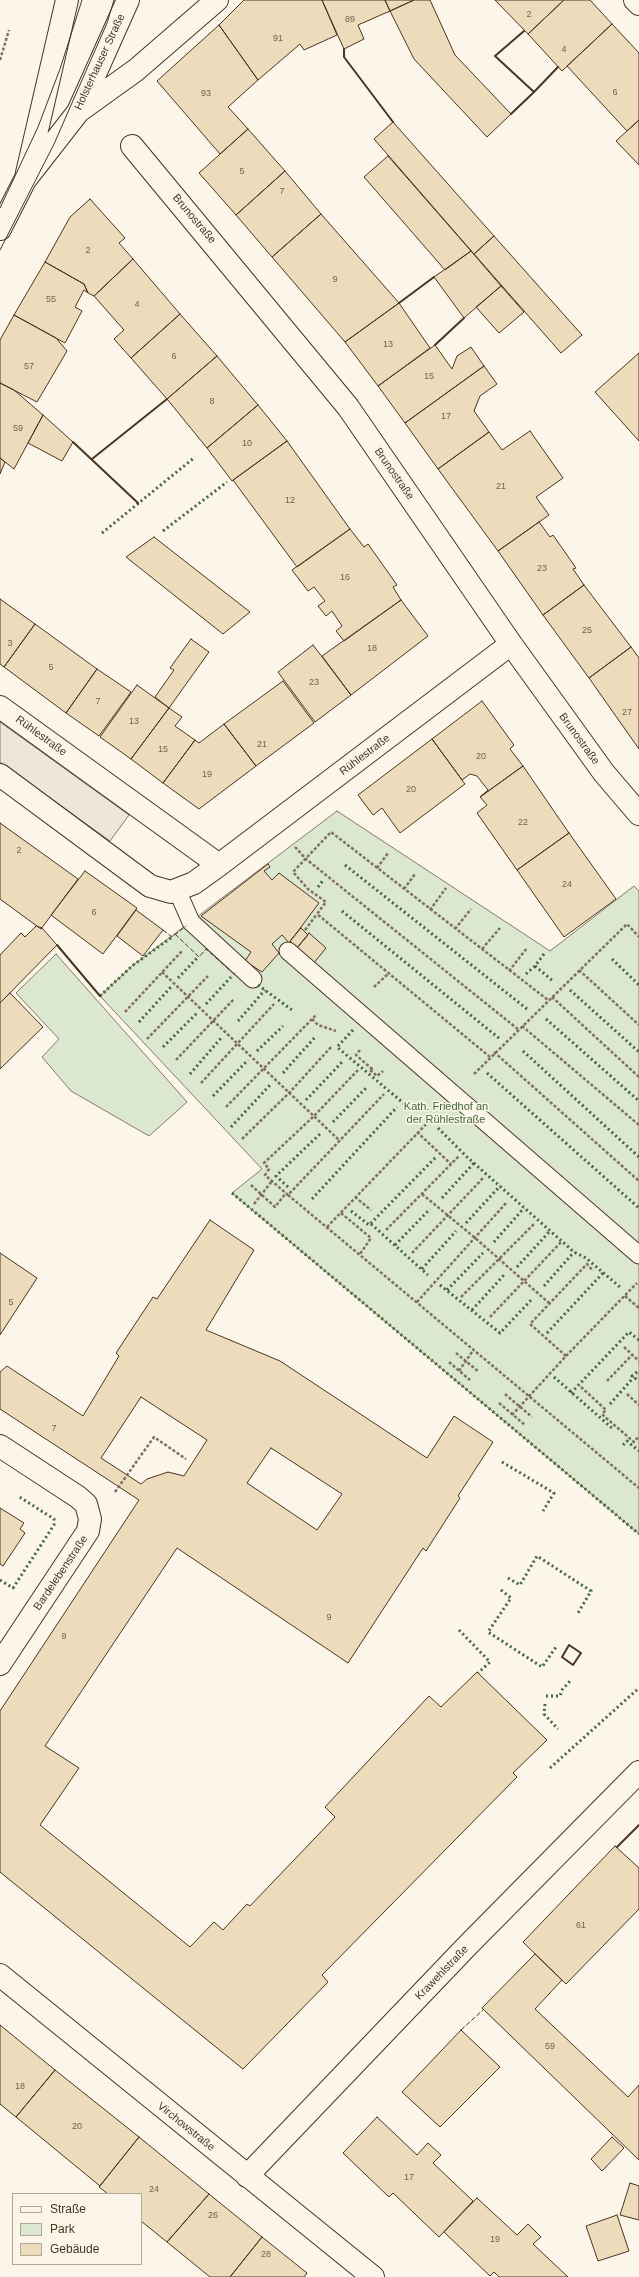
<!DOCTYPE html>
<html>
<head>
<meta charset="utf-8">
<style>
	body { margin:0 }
	#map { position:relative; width:639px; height:2277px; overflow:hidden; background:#fbf6e9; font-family:Arial,sans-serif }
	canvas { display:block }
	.legend { position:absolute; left:12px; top:2193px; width:130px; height:72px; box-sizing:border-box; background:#fbf6e9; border:1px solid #b4a999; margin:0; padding:5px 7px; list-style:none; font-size:12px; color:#4a3520 }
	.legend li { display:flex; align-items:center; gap:8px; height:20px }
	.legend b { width:20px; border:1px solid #b4a999 }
</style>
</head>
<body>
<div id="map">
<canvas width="639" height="2277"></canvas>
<ul class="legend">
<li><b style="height:5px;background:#fbf6e9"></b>Straße</li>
<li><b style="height:11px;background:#dce7d0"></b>Park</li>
<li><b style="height:11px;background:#ecdcbc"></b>Gebäude</li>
</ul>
</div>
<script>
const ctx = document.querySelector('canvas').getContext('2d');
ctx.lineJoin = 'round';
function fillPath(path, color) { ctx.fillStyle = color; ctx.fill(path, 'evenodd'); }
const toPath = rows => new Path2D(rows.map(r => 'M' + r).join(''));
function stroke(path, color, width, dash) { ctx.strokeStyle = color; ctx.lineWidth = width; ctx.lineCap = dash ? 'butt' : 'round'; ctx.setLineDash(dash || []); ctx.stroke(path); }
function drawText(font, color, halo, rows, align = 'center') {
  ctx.font = font + ' Arial,sans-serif'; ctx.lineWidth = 3; ctx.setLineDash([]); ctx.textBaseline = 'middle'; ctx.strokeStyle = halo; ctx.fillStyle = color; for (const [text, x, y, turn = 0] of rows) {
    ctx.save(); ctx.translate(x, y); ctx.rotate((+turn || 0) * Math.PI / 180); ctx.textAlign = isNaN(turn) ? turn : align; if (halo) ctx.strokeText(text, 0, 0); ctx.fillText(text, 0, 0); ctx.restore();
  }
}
const green = toPath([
	[337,811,550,951,634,886,639,891,639,1534,232,1193,262,1169,100,996,132,966,337,811],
	[56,954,187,1102,149,1136,71,1091,42,1057,59,1039,16,993,56,954]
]);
fillPath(green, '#dce7d0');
stroke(green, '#887966', 1);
const parking = toPath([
	[0,722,129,815,110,841,0,762,0,722]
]);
fillPath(parking, '#ede7d9');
stroke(parking, '#887966', 1);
const building = toPath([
	[244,0,322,0,337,35,304,50,300,44,258,80,219,25,244,0],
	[322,0,385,0,390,11,358,25,364,39,344,49,322,0],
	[385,0,414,0,390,11,385,0],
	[414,0,430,0,455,55,511,114,487,137,414,59,390,11,414,0],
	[495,0,564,0,528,34,495,0],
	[564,0,590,0,612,24,562,71,528,34,564,0],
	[612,24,639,53,639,120,627,131,567,66,612,24],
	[219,25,258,80,228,107,248,129,220,154,157,81,219,25],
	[639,120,639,165,616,141,639,120],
	[393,122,494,236,474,254,374,139,393,122],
	[248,129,285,171,236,215,199,173,248,129],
	[388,156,471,251,445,270,364,177,388,156],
	[285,171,321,214,272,257,236,215,285,171],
	[90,199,125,238,119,243,133,259,94,296,88,293,84,284,45,262,70,217,90,199],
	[321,214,399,303,345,342,272,257,321,214],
	[494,236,582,335,561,353,474,254,494,236],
	[471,251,501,286,464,318,434,277,471,251],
	[133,259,180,314,131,358,114,339,124,330,94,296,133,259],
	[45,262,84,284,88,293,84,290,75,307,82,311,65,343,14,315,45,262],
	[501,286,524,312,499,333,476,307,501,286],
	[399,303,430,348,378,386,345,342,399,303],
	[180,314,217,356,167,399,131,358,180,314],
	[14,315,56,338,67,351,37,402,0,383,0,340,14,315],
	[435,345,452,369,457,356,471,347,484,366,405,423,378,386,435,345],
	[639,353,639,441,595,392,639,353],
	[217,356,258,405,207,448,167,399,217,356],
	[484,366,497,384,480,396,474,411,489,432,438,469,405,423,484,366],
	[0,383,14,390,43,415,14,469,0,458,0,383],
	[258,405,287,441,232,481,207,448,258,405],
	[43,415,73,442,62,461,28,443,43,415],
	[530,431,563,478,536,497,549,515,498,551,438,469,489,432,502,450,530,431],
	[287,441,350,529,297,567,233,480,287,441],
	[0,458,5,462,0,474,0,458],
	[539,522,550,537,553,535,576,568,573,569,584,585,543,615,498,551,539,522],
	[350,529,364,547,368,544,397,585,393,587,401,600,344,641,336,631,342,626,332,611,326,616,318,606,325,601,314,587,308,591,292,570,350,529],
	[154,537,250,612,223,634,126,557,154,537],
	[584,585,631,647,589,678,543,615,584,585],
	[0,599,35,624,4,667,0,664,0,599],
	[401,600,428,636,351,695,322,656,401,600],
	[35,624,97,669,66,713,4,667,35,624],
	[191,639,209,652,169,708,155,697,174,670,170,668,191,639],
	[313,645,351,695,315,722,278,672,313,645],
	[631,647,639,658,639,749,589,678,631,647],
	[97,669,131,692,99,736,66,713,97,669],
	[283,681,314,723,256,766,224,724,283,681],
	[137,685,169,708,131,759,100,737,137,685],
	[482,701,514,745,510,749,523,766,480,797,488,790,477,776,470,774,462,780,432,739,482,701],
	[169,708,182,717,175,726,195,740,163,783,131,759,169,708],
	[224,724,256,766,199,809,163,783,195,740,199,743,224,724],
	[432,739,465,784,400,833,382,808,373,815,358,795,432,739],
	[523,766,569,833,517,870,477,813,487,805,480,797,523,766],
	[0,823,78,879,41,929,0,899,0,823],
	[569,833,616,899,564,937,517,870,569,833],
	[268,864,270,867,264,871,272,880,279,873,319,903,289,943,282,935,272,944,279,953,262,972,245,961,251,952,201,916,268,864],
	[85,871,137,908,103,954,51,915,85,871],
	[136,910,163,930,143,956,117,936,136,910],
	[36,926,42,928,57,945,0,1003,0,955,21,933,25,937,36,926],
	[301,928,308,935,297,948,290,941,301,928],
	[309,933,326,948,313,964,297,948,309,933],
	[10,993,43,1027,0,1069,0,1003,10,993],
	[210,1220,254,1250,206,1330,280,1361,427,1458,454,1416,493,1442,458,1496,460,1498,426,1551,423,1548,348,1663,177,1548,45,1746,79,1768,40,1825,190,1947,214,1922,223,1930,247,1904,250,1906,316,1837,335,1817,325,1807,429,1696,441,1707,477,1672,547,1740,513,1773,517,1777,322,1975,328,1982,243,2069,0,1872,0,1711,139,1500,0,1409,0,1372,7,1366,83,1416,119,1356,116,1353,153,1297,157,1299,210,1220],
	[141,1397,207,1440,184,1476,168,1472,147,1479,141,1484,101,1458,141,1397],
	[271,1448,342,1494,317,1530,247,1483,271,1448],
	[0,1253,37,1278,0,1335,0,1253],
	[0,1508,24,1523,20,1529,25,1533,3,1566,0,1564,0,1508],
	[615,1846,639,1868,639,1909,566,1984,523,1942,615,1846],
	[535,1954,562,1980,535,2009,628,2097,639,2085,639,2160,482,2008,535,1954],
	[0,2025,55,2070,16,2117,0,2104,0,2025],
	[461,2030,500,2067,440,2127,402,2092,461,2030],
	[55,2070,139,2137,100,2186,16,2117,55,2070],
	[377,2117,417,2155,428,2143,441,2155,433,2163,473,2201,439,2237,393,2193,389,2197,343,2153,377,2117],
	[139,2137,209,2194,167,2242,141,2221,141,2194,108,2194,99,2187,139,2137],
	[612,2137,624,2148,602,2171,591,2159,612,2137],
	[630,2183,639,2186,639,2220,620,2215,630,2183],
	[209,2194,262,2237,230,2277,210,2277,167,2242,209,2194],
	[477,2198,517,2235,528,2224,541,2237,533,2244,568,2277,499,2277,494,2272,490,2276,444,2232,477,2198],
	[617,2215,629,2251,598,2261,586,2226,617,2215],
	[262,2237,307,2273,304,2277,230,2277,262,2237]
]);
fillPath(building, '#ecdcbc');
stroke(building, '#4a3520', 1);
const lane = toPath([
	[177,890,191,922,253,979],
	[288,951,639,1255]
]);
const street = toPath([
	[635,0,639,4],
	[132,146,348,407,511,644,604,773,639,814],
	[0,707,219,865,194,883,171,892,150,886,0,775],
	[219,865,511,644],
	[0,1446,78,1497,86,1504,90,1519,88,1531,0,1664],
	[0,1975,373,2277],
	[247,2176,468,1945,639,1772]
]);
const secondary = toPath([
	[79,111,136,70,217,0],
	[27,173,67,0],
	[0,229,25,180,78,112,128,0]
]);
stroke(lane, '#4a3520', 19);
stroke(street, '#4a3520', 24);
stroke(secondary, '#4a3520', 24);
stroke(toPath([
	[0,60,9,30],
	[295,847,306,859,519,1030],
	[377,868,388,853],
	[404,889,415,874],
	[430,910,446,888],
	[455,929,471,909],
	[305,930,317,914],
	[482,949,500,928],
	[579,970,639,1025],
	[509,971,527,948],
	[162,972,340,1141],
	[374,987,389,973],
	[552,997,639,1077],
	[125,1012,182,951],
	[312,1019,318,1025,336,1031],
	[522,1026,639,1125],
	[147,1039,208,976],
	[360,1050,356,1055,372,1069,370,1070,377,1076,383,1071],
	[494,1052,639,1181],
	[490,1057,317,914,326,902,308,889,293,872,331,832,548,1000],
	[176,1060,234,999],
	[358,1070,314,1116,264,1163,269,1169,265,1175,288,1195,384,1094],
	[474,1074,627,924,639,937],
	[201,1083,274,1004],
	[226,1107,317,1014],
	[417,1132,451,1164],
	[242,1139,290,1092,332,1046],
	[251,1185,275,1207,286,1193],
	[422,1194,474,1237,549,1303],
	[288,1195,639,1488],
	[355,1197,371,1210],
	[254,1204,272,1181],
	[341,1213,371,1238,360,1254],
	[327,1227,435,1115],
	[386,1230,459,1156],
	[412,1253,484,1177],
	[625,1296,639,1308],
	[461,1297,535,1223],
	[417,1302,507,1202],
	[490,1317,562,1241],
	[624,1347,639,1361],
	[456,1353,479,1372],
	[566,1356,530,1324,587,1264,593,1271],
	[449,1362,470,1380],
	[459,1371,474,1349],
	[607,1381,632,1355],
	[581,1387,606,1410,602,1414,605,1417,634,1442,639,1436],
	[505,1394,532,1417],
	[627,1394,639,1405],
	[499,1403,525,1425],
	[512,1415,566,1356,637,1283],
	[115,1492,154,1437,186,1459]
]), '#7f6f5c', 2.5, [3, 2]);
stroke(lane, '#fbf6e9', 17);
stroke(street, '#fbf6e9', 22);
stroke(secondary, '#fbf6e9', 22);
stroke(toPath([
	[0,208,38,127,60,69,82,0],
	[0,250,54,144,107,23,114,0]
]), '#4a3520', 1);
stroke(toPath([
	[163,531,227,482],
	[102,533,195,457],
	[345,865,527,1009],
	[318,887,324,879],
	[342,911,500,1039],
	[544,954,535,966,553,981],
	[612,959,639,985],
	[526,974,535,966],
	[178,978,197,958],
	[258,985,292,1010],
	[570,990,639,1052],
	[100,996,132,966,172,937],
	[206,1004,231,977],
	[546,1019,639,1101],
	[238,1021,265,990],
	[139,1022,171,987],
	[353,1030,337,1047,408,1107],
	[163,1047,197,1013],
	[257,1051,283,1026],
	[523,1051,639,1157],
	[283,1073,316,1036],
	[487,1073,639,1208],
	[190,1074,221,1038],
	[213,1096,248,1060],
	[306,1100,343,1061],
	[333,1122,366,1088],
	[231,1127,271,1084],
	[438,1128,467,1157,574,1252,586,1258,621,1288],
	[288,1187,276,1176,322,1132],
	[232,1193,639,1534],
	[442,1198,474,1163],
	[312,1199,397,1107],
	[351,1211,369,1225,436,1157],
	[466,1223,500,1186],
	[371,1224,428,1275],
	[494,1242,524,1208],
	[395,1245,430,1209],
	[517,1267,550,1231],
	[422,1269,456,1231],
	[440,1285,500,1333,533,1298],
	[544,1286,574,1252],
	[447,1290,483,1253],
	[472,1310,505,1274],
	[547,1333,603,1273],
	[637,1372,632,1376,639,1381],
	[554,1377,613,1429],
	[571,1393,629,1332,639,1340],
	[610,1404,634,1377],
	[623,1445,627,1441,639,1451],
	[502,1462,554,1493,543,1511],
	[508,1578,520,1585,537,1556,591,1591,578,1613],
	[0,1580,13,1588,54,1525,54,1519,18,1496],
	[501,1590,511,1598,488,1632,542,1667,556,1647],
	[459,1630,490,1662,478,1673],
	[546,1696,560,1696,562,1690,571,1680],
	[545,1704,544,1714,558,1729],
	[550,1768,639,1688]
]), '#436837', 3, [2, 3]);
stroke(toPath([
	[163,930,172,937,186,926],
	[175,934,199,957,206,949,234,974,236,972],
	[461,2030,484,2009]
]), '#4a3520', 1, [5, 2]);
stroke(toPath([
	[344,49,344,57,393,122],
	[534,92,558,67],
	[511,114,534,92,495,56,524,31],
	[399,303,434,277],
	[435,345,464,318],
	[73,442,138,503],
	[92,459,167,399],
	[57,945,100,996],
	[569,1645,581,1653,573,1665,562,1657,569,1645],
	[617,1847,639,1825]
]), '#4a3520', 2);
drawText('9px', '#725f47', null, [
	["2",529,15],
	["89",350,20],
	["91",278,39],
	["4",564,50],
	["6",615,93],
	["93",206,94],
	["5",242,172],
	["7",282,192],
	["2",88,251],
	["9",335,280],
	["55",51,300],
	["4",137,305],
	["13",388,345],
	["6",174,357],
	["57",29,367],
	["15",429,377],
	["8",212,402],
	["17",446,417],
	["59",18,429],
	["10",247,444],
	["21",501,487],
	["12",290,501],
	["23",542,569],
	["16",345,578],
	["25",587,631],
	["3",10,644],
	["18",372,649],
	["5",51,668],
	["23",314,683],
	["7",98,702],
	["27",627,713],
	["13",134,722],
	["21",262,745],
	["15",163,750],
	["20",481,757],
	["19",207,775],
	["20",411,790],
	["22",523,823],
	["2",19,851],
	["24",567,885],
	["6",94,913],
	["5",11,1303],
	["7",54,1429],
	["9",329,1618],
	["9",64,1637],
	["61",581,1926],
	["59",550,2047],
	["18",20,2087],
	["20",77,2127],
	["17",409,2178],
	["24",154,2190],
	["26",213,2216],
	["19",495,2240],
	["28",266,2255]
]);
drawText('11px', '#4a3520', '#fbf6e9', [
	["Holsterhauser Straße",100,62,-65],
	["Brunostraße",194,219,50],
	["Brunostraße",394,474,55],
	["Rühlestraße",41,736,36],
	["Brunostraße",579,739,54],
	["Rühlestraße",365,755,-37],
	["Bardelebenstraße",61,1573,-56],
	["Krawehlstraße",442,1973,-46],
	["Virchowstraße",186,2127,39]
]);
drawText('11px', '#436837', '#fbf6e9', [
	["Kath. Friedhof an",446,1107],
	["der Rühlestraße",446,1120]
]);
</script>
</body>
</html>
